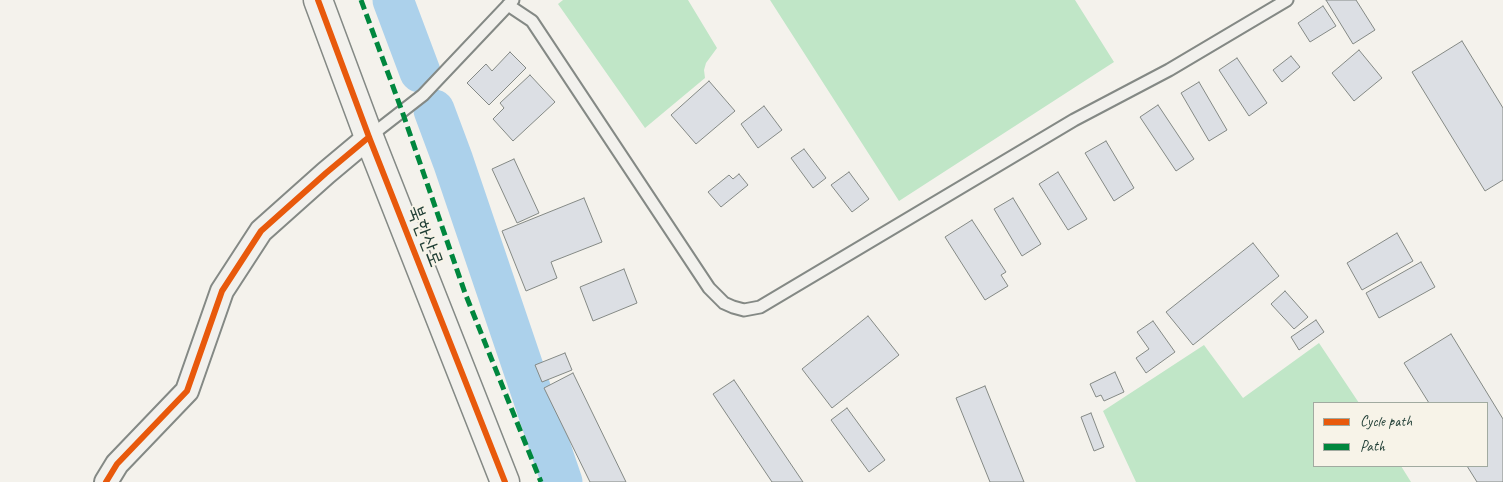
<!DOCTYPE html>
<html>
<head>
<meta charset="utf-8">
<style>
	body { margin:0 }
	#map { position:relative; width:1503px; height:482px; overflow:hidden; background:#f4f2ec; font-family:Caveat,sans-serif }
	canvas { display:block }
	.legend { position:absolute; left:1313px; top:402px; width:175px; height:65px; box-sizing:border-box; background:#f7f3e8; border:1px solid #a1aaa0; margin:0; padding:6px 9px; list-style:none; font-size:15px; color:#1f3d34 }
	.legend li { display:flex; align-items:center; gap:10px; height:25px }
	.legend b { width:25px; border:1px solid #a1aaa0 }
</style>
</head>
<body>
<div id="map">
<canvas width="1503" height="482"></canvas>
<ul class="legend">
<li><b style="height:6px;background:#e8590c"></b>Cycle path</li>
<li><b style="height:6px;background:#00873e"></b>Path</li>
</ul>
</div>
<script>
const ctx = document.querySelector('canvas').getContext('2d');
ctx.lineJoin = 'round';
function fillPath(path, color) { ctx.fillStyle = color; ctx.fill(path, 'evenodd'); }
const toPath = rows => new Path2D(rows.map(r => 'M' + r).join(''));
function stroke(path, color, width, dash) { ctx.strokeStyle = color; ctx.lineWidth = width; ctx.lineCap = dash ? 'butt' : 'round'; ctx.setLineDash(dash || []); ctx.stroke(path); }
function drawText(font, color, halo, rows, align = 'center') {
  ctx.font = font + ' Caveat,"Poor Story",sans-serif'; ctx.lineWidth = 4; ctx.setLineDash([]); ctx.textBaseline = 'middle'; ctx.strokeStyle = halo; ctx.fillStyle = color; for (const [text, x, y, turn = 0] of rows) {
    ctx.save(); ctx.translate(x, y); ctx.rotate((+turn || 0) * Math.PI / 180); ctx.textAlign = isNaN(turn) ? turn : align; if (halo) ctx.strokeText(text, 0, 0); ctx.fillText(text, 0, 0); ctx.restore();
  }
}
fillPath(toPath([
	[563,0,688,0,717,48,706,63,704,70,705,78,645,128,558,4],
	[770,0,1075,0,1114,62,899,201],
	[1319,343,1359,403,1314,403,1314,466,1401,466,1411,482,1136,482,1103,411,1204,345,1243,398]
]), '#c0e6c7');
stroke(toPath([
	[393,0,420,72],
	[434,110,453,161,562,482]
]), '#acd1eb', 41);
const building = toPath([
	[1326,0,1356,0,1375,30,1353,44,1326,0],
	[1323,6,1336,26,1310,42,1298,23,1323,6],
	[1462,41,1503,108,1503,180,1485,191,1412,72,1462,41],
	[1359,50,1382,78,1354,101,1332,73,1359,50],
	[510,52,526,68,489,105,467,83,486,64,492,71,510,52],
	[1291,56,1300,67,1282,82,1273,70,1291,56],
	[1237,58,1267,103,1249,116,1219,70,1237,58],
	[530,75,555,102,513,141,493,119,504,108,500,103,530,75],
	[709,81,735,111,696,144,671,115,709,81],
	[1199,82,1227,130,1209,141,1181,93,1199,82],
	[1158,105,1194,159,1176,171,1140,117,1158,105],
	[764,106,782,130,758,148,741,124,764,106],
	[1106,141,1134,188,1114,201,1085,153,1106,141],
	[804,149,826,178,813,188,791,158,804,149],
	[514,159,539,213,517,223,492,169,514,159],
	[849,172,869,199,852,212,831,185,849,172],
	[1058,172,1087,219,1068,230,1039,184,1058,172],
	[739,174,748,185,721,207,708,192,729,175,733,179,739,174],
	[584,198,602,242,551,262,557,278,526,291,502,231,584,198],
	[1013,198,1041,244,1022,256,994,209,1013,198],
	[972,220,1006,272,1001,275,1008,286,985,300,945,237,972,220],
	[1397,233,1413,261,1362,290,1347,263,1397,233],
	[1253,243,1279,276,1193,345,1166,312,1253,243],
	[1421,262,1435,287,1379,318,1366,293,1421,262],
	[624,269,637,303,593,321,580,287,624,269],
	[1285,291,1308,317,1294,329,1271,304,1285,291],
	[868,316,899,355,832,408,802,369,868,316],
	[1316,320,1324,332,1299,350,1291,337,1316,320],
	[1153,321,1175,352,1146,373,1136,358,1149,349,1137,332,1153,321],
	[1451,334,1503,419,1503,482,1477,482,1467,466,1487,466,1487,403,1429,403,1404,363,1451,334],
	[565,353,572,370,542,382,535,365,565,353],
	[1115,372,1124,392,1104,401,1101,395,1096,397,1090,384,1115,372],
	[573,373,626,482,590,482,544,388,573,373],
	[734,380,803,482,772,482,713,394,734,380],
	[985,386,1024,482,990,482,956,398,985,386],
	[847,408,885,460,869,472,831,420,847,408],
	[1091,413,1104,447,1094,451,1081,417,1091,413]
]);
fillPath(building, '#dcdfe4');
stroke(building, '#848985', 1);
const service = toPath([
	[508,5,532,21,709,288,724,303,733,307,744,310,760,307,1074,120,1169,70,1287,0],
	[369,137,423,95,513,0]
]);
const minor = toPath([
	[106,482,117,464,187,391,222,291,261,231,326,173,369,137]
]);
const tertiary = toPath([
	[318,0,369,137,505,482]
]);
stroke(service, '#848985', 15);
stroke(minor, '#848985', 26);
stroke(tertiary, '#848985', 31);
stroke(service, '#f2f1ed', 11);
stroke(minor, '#f2f1ed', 22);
stroke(tertiary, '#f2f1ed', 28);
stroke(toPath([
	[361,0,402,111,465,293,541,482]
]), '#00873e', 5, [10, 5]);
stroke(toPath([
	[318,0,369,137,505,482],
	[106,482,117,464,187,391,222,291,261,231,326,173,369,137]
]), '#e8590c', 6);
drawText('20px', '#1f3d34', '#f7f3e8', [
	["북한산로",425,236,69]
]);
</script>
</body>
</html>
